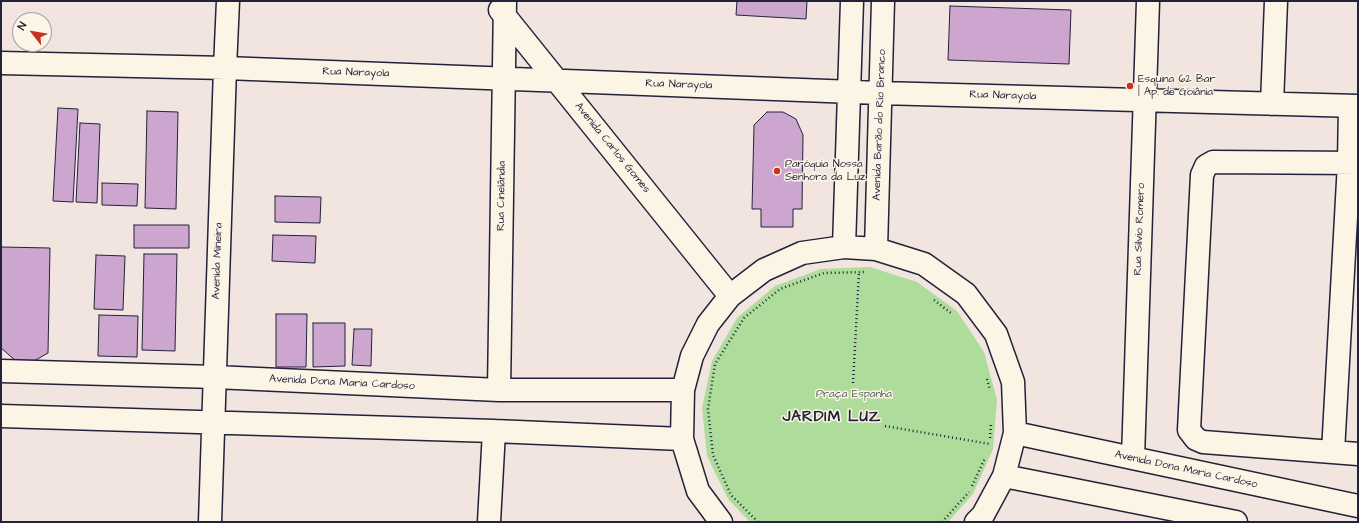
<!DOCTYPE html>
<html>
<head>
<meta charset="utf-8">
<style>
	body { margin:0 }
	#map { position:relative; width:1359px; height:523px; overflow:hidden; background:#f2e5e0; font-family:"Architects Daughter",sans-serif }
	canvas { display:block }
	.frame { position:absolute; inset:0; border:2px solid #22223b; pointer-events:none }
	.north { position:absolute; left:12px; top:12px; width:40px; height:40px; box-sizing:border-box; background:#fcf5e5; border:1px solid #a5a1a1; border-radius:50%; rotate:301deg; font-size:11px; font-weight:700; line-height:16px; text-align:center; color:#22223b }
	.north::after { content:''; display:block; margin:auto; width:14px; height:18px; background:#c8321e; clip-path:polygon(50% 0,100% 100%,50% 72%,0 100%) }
</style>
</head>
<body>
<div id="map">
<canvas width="1359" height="523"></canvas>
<div class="frame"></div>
<div class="north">N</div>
</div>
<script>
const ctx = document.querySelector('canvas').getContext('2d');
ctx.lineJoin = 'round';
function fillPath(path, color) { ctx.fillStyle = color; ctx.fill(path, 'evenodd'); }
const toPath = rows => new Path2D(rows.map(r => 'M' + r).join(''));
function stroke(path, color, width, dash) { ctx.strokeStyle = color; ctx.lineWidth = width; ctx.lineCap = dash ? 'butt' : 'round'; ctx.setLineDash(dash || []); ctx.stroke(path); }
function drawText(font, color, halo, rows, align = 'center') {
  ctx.font = font + ' "Architects Daughter",sans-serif'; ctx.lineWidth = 3; ctx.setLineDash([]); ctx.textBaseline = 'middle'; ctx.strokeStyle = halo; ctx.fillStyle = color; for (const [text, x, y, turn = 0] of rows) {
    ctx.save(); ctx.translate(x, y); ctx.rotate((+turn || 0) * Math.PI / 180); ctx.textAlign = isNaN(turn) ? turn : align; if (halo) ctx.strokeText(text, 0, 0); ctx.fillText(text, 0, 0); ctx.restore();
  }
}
fillPath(toPath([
	[870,267,917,282,957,311,984,352,997,400,993,449,973,494,948,522,750,522,728,499,707,456,702,408,712,361,737,318,775,286,821,269]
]), '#aedc9a');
const building = toPath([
	[737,1,807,1,806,19,736,15,737,1],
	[950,6,1071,10,1069,64,948,60,950,6],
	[58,108,78,109,73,202,53,201,58,108],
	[147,111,178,112,176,209,145,208,147,111],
	[767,112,783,112,796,119,803,135,802,209,793,209,793,227,761,227,761,209,752,209,754,125,767,112],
	[80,123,100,124,97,203,76,202,80,123],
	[102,183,138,184,137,206,102,205,102,183],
	[275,196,321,197,320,223,275,222,275,196],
	[134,225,189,225,189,248,134,248,134,225],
	[273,235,316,236,315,263,272,261,273,235],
	[1,247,50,248,48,353,34,361,16,361,1,348,1,247],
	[144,254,177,254,175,351,142,350,144,254],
	[96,255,125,256,123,310,94,309,96,255],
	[276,314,307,314,306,367,276,367,276,314],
	[99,315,138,316,137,357,98,356,99,315],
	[313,323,345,323,345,366,313,367,313,323],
	[354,329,372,329,371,366,352,365,354,329]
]);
fillPath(building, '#cca6ce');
stroke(building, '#22223b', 1);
const minor = toPath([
	[500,10,730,296],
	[1,63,225,68,880,93,1358,106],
	[1272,104,1276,1],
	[1358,163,1213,162,1206,166,1202,175,1189,430,1196,439,1203,442,1358,454],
	[844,247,852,1],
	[876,249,883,1],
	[1,371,215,377,499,390,683,390],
	[499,390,505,1],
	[1,416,494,431,682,439],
	[1015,433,1358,506],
	[1333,452,1349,163,1350,106],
	[1133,458,1148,1],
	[1004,476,1236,522],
	[210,522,225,68,228,1],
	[489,522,494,431],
	[721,522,698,491,682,439,683,390,692,356,708,324,730,296,764,270,802,253,844,247,876,249,924,264,966,294,996,334,1013,382,1015,433,1004,476,983,515,976,522]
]);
stroke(minor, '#22223b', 25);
stroke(toPath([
	[934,300,951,313],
	[987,379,990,390],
	[853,383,859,272],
	[885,426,990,444],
	[990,438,991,423],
	[972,486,985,458],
	[758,522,731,495,713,455,708,409,715,364,744,318,780,289,824,273,866,272],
	[942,522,969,492]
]), '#22223b', 2.5, [1, 3]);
stroke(minor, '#fcf5e5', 22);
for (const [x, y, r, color] of [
	[1130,86,4,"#c8321e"],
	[777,171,4,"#c8321e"]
]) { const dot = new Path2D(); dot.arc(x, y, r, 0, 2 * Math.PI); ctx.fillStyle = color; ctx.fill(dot); stroke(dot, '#fcf5e5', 1.5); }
drawText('11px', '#22223b', '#fcf5e5', [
	["Rua Narayola",356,73,2],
	["Rua Narayola",679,85,2],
	["Rua Narayola",1003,96,2],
	["Avenida Barão do Rio Branco",880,125,-88],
	["Avenida Carlos Gomes",612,148,51],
	["Rua Cinelândia",502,196,-89],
	["Rua Silvio Romero",1140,229,-88],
	["Avenida Mineira",218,261,-88],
	["Avenida Dona Maria Cardoso",342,383,3],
	["Avenida Dona Maria Cardoso",1186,470,12]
]);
drawText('11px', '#22223b', '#fcf5e5', [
	["Esquina 62 Bar",1138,80],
	["| Ap. de Goiânia",1138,93],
	["Paróquia Nossa",785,165],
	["Senhora da Luz",785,178]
], 'left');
drawText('11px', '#4c5a58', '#fcf5e5', [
	["Praça Espanha",854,395]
]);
ctx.letterSpacing = '1px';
drawText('bold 15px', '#22223b', '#fcf5e5', [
	["JARDIM LUZ",832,418]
]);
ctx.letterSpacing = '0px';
</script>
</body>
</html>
